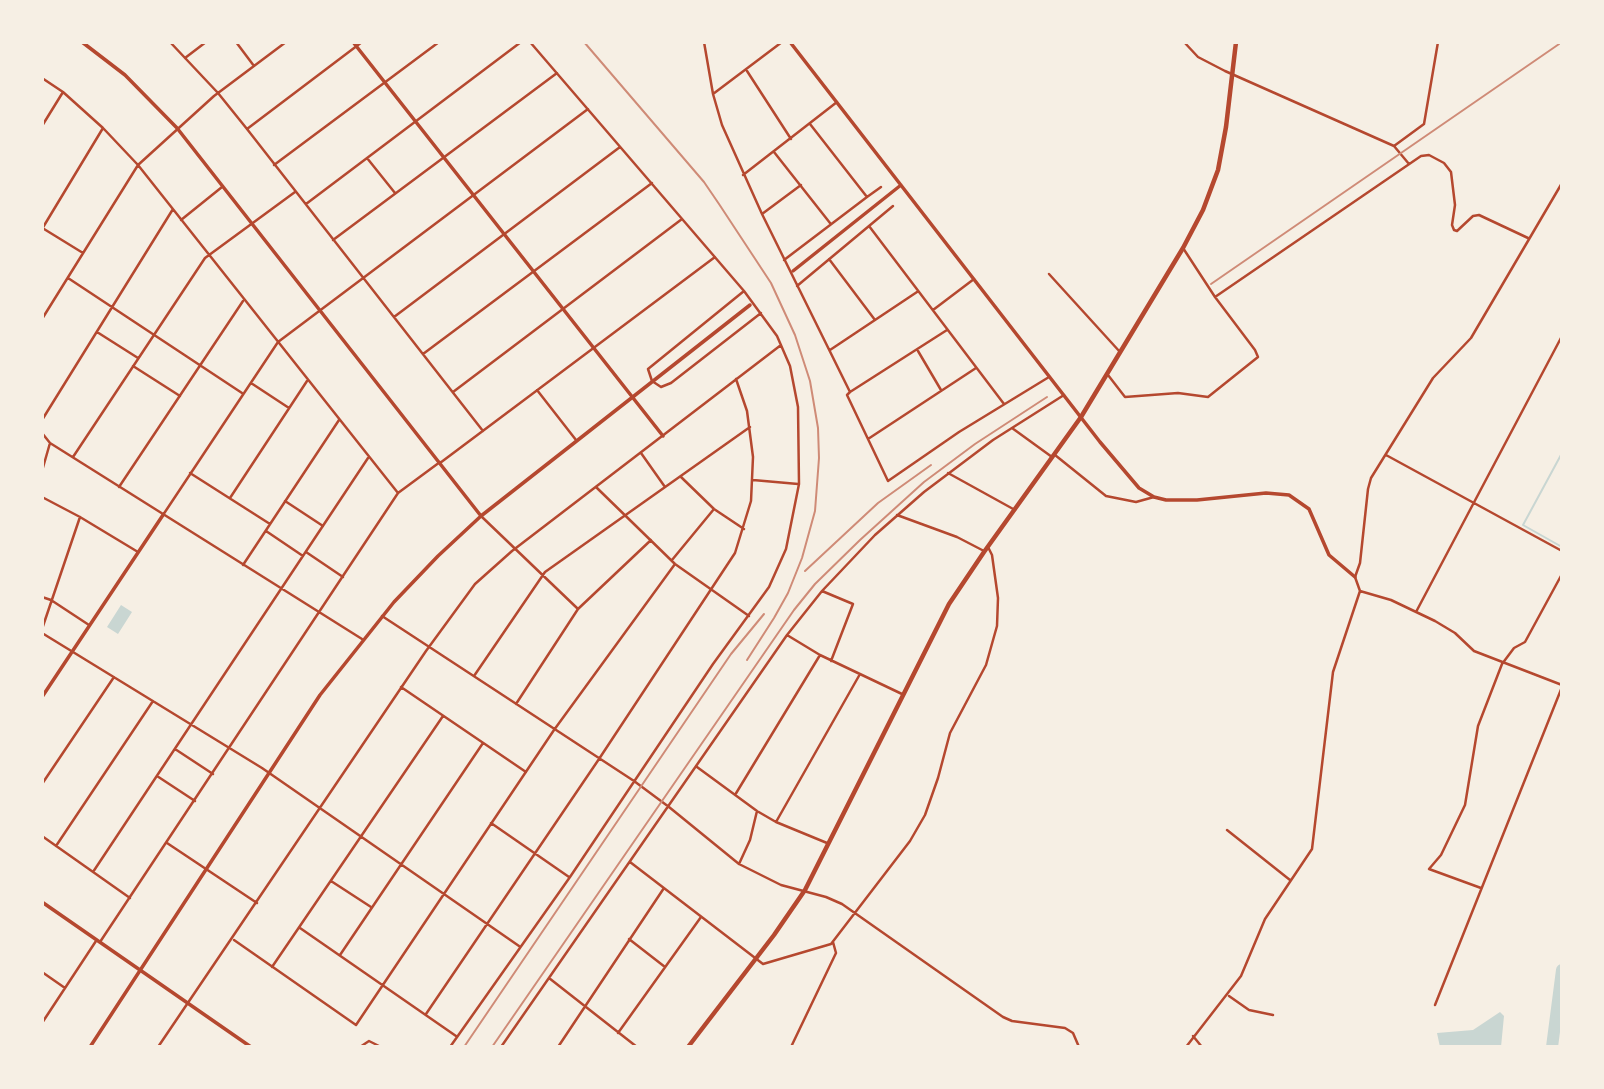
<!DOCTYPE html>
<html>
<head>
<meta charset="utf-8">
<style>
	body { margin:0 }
	#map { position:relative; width:1604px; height:1089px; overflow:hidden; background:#f6efe4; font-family:Rubik,sans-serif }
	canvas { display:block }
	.frame { position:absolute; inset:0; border:44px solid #f6efe4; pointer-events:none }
</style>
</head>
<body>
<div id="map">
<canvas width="1604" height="1089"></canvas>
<div class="frame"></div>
</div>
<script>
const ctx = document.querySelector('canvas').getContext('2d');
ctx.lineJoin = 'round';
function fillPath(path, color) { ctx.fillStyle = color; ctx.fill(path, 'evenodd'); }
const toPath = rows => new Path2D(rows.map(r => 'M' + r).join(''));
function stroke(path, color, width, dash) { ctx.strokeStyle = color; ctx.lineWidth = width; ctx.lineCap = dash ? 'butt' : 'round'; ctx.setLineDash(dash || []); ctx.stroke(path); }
fillPath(toPath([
	[121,605,132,612,118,634,107,627],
	[1500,1012,1504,1016,1501,1047,1440,1047,1437,1033,1473,1030]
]), '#c9d6d2');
stroke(toPath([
	[1562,453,1523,525,1562,547]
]), '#c9d6d2', 2);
stroke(toPath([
	[1552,1047,1562,970]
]), '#c9d6d2', 12);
stroke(toPath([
	[170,42,218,93,247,129,483,431],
	[236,42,254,66],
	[704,42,713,94,722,125,762,214,850,392,847,395,888,481,959,432,1049,377],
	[1184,42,1198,57,1225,71,1394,146,1409,164],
	[185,58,206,42],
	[747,71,791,139],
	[42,78,63,92,103,128,138,165,398,493],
	[713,94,782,42],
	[42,126,63,92],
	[247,129,362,42],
	[1394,146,1424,124,1438,42],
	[774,152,830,223],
	[367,158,395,193],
	[274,165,439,42],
	[743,175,837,102],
	[867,197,881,187],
	[306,204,521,42],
	[762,214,801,185],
	[181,220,222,187],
	[869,226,1004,404],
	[42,229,103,128],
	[44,229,83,253],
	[333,240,557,73],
	[1183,248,1215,297,1421,156,1429,155,1444,163,1451,172,1455,205,1452,225,1454,230,1457,231,1473,216,1479,215,1528,238],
	[829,259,875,320],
	[784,260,867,197,810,124],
	[1049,274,1120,352],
	[68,278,242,393],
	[797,286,893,206],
	[744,291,648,369,652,381,661,387,671,383,761,313],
	[933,310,974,279],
	[394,317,620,147],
	[42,319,138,165,214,96,286,42],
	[97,332,138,358],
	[830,350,917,292],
	[918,351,941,390],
	[423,354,652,183],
	[133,366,180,396],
	[1108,375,1125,397,1178,393,1208,397,1258,357,1255,350,1215,297],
	[251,383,289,408],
	[537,390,576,440],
	[453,392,682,219],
	[850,392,947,330],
	[42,420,173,209],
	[1012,428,1052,457],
	[42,433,50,443,362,639],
	[868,439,976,368],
	[641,453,665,487],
	[1055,455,1106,496,1136,502,1154,497],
	[1386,455,1562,551],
	[73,457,205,258,295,192],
	[440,463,715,257],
	[42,471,50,443],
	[190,473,270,524],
	[948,473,1015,510],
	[681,477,714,509,744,529],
	[753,480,798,484],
	[119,487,243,301],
	[597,488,675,564,749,616],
	[42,497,80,517,138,552],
	[230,498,307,381],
	[285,501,323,526],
	[163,515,278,342,588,109],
	[897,515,957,537,984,551],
	[482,517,578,609],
	[266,531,303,556],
	[306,552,343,577],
	[672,560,714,509],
	[243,565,339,420],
	[822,591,853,604,831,661],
	[1360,591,1391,600,1435,621,1455,633,1474,651,1562,685],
	[42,597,51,600,89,625],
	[1416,612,1562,336],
	[382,616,634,781,669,807,739,864,781,885,826,897,842,904,1003,1017,1012,1021,1065,1028,1073,1033,1079,1047],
	[42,629,80,517],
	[42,633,262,768,519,946],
	[787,635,820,655,902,694],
	[474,676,545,572,750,427],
	[401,687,526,772],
	[516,704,578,609,651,540],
	[175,749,213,774],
	[697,767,757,811,776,822,827,843],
	[157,776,195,801],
	[42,784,114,677],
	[735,795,820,655],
	[776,822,860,674],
	[491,823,569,877],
	[1227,830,1290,880],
	[42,836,130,898],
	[167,843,257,903],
	[56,846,153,701],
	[630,862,763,964,831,944,910,841,925,815,938,778,950,733,986,665,997,626,998,598,992,555,988,547],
	[739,864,750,840,757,811],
	[93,872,368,458],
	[331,881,371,907],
	[1481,888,1429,869,1441,855,1465,805,1478,726,1502,664,1514,648,1525,642,1562,574],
	[300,928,456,1036],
	[629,939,665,967],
	[234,940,356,1025,554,730,675,564],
	[100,942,398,493,440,462],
	[340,955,483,743],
	[272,967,443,716],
	[42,972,65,988],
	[549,978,637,1047],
	[1229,996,1249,1010,1273,1015],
	[1435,1005,1562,687],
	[426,1014,599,759,735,553,751,501,753,457,747,411,736,379],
	[42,1023,96,941],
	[618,1033,701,917],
	[1193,1036,1202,1047],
	[158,1047,426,651,475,584,512,551,781,345],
	[360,1047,369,1041,381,1047],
	[450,1047,570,877,713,664,769,587,786,549,799,484,798,407,790,366,777,336,744,291,530,42],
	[501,1047,787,635,822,591,875,535,924,492,993,440,1064,395],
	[558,1047,664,888],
	[791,1047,836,953,833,942],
	[1186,1047,1241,976,1265,919,1312,849,1333,672,1360,591,1355,577,1360,563,1368,489,1371,478,1433,378,1471,338,1562,183]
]), '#b5482f', 2.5);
stroke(toPath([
	[82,42,125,75,177,128,481,516],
	[353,42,663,436],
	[790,42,1100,442,1139,488,1154,497,1166,500,1197,500,1266,493,1289,495,1309,509,1329,555,1355,577],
	[793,271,901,185],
	[42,697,163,515],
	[42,902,251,1047],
	[90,1047,320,695,394,602,438,556,481,516,750,305]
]), '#b5482f', 3.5);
stroke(toPath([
	[688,1047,774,935,805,890,949,604,984,552,1081,417,1183,248,1203,210,1218,170,1226,127,1236,42]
]), '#b5482f', 4.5);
stroke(toPath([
	[584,42,704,182,719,204,771,283,795,335,810,381,818,428,819,458,815,511,802,558,788,593,774,618,747,660],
	[1211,284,1562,42],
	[805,571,878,503,931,465],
	[464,1047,731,654,764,614],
	[492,1047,794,610,815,584,860,540,924,482,975,444,1047,397]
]), '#cf8b77', 2);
</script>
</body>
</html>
